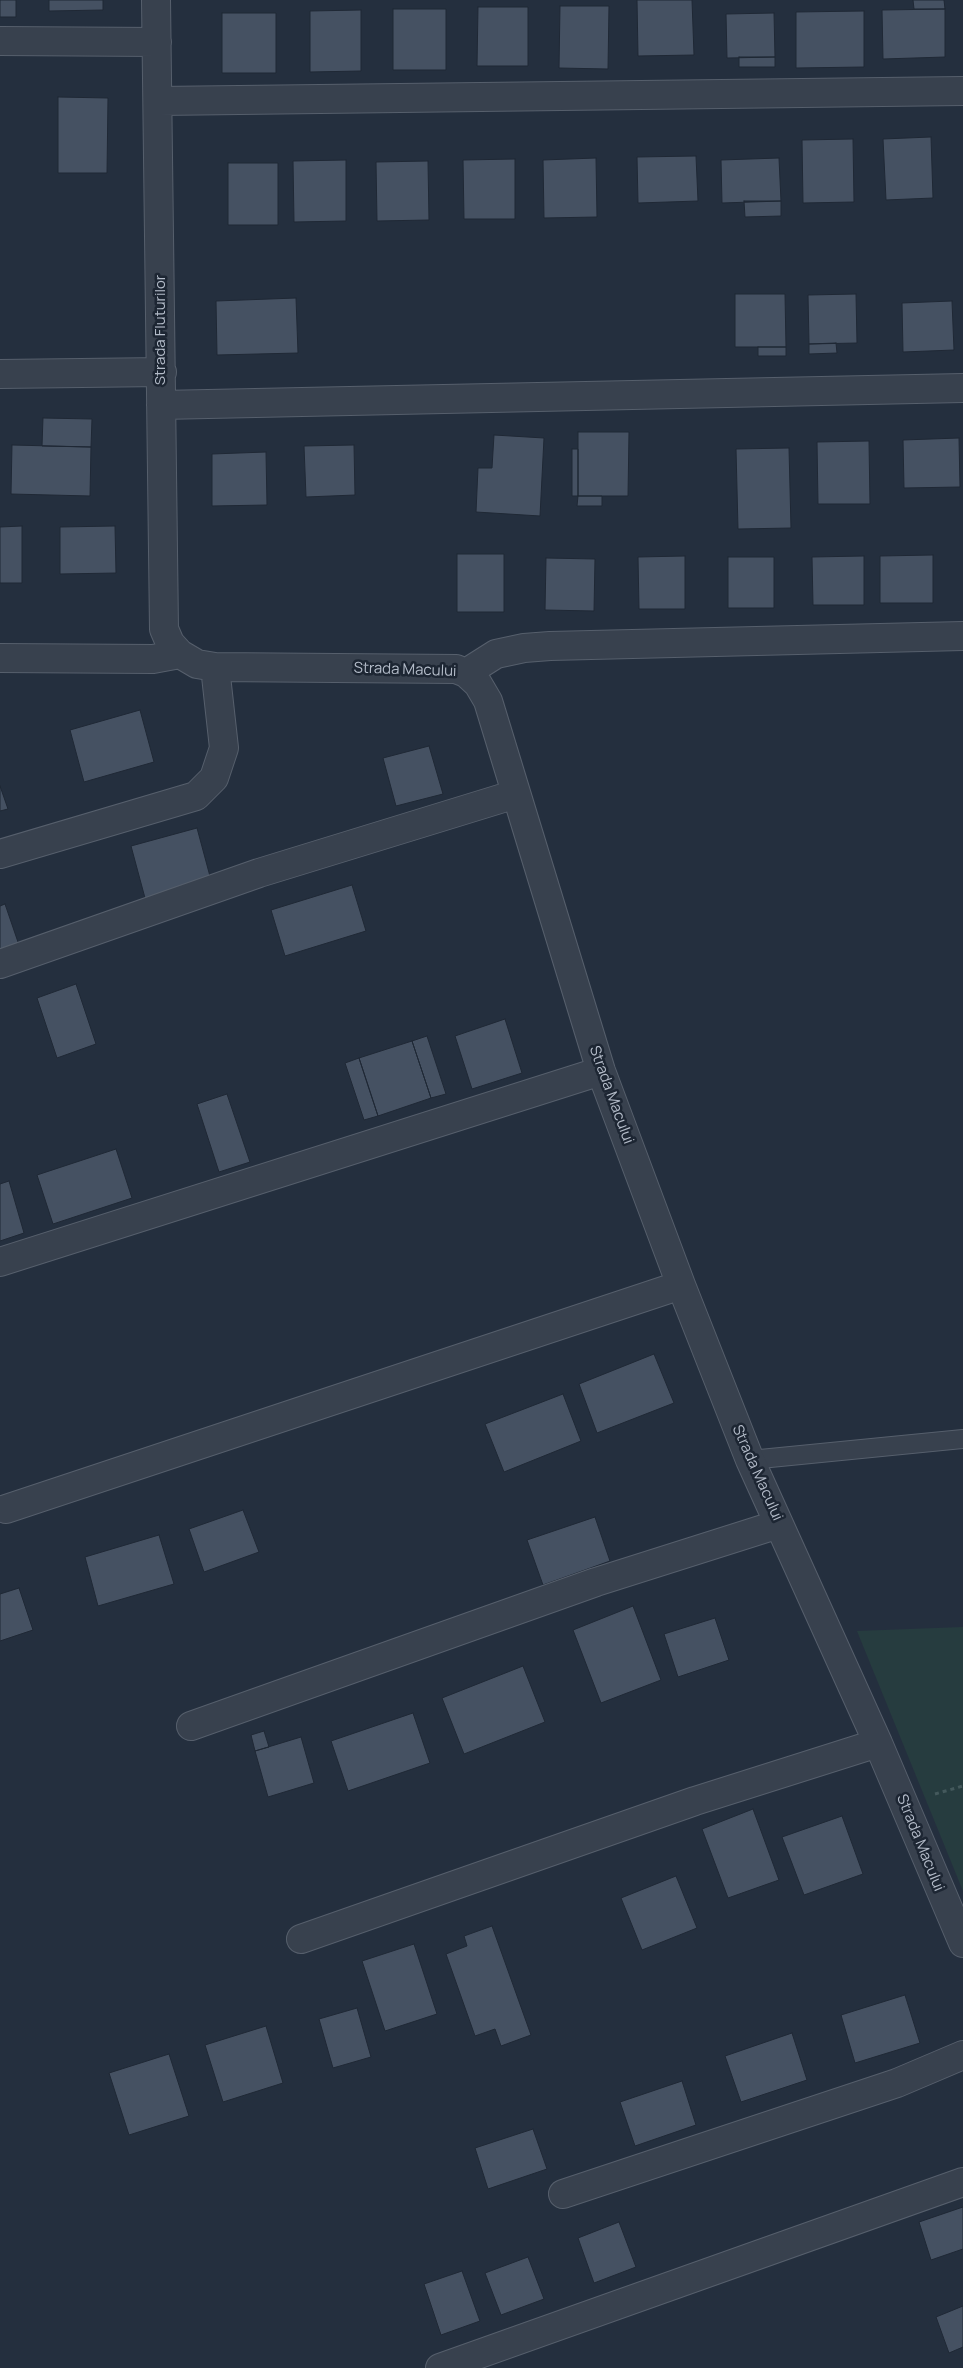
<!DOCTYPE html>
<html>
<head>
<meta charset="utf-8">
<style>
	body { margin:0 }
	canvas { display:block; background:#242f3e }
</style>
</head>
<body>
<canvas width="963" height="2368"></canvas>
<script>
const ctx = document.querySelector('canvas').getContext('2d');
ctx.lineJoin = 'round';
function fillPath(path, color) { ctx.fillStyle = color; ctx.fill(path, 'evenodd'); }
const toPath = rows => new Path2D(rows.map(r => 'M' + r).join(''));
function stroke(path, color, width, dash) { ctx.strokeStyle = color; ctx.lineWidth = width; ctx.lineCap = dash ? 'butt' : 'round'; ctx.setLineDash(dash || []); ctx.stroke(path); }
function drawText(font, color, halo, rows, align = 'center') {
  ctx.font = font + ' Manrope,sans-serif'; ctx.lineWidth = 5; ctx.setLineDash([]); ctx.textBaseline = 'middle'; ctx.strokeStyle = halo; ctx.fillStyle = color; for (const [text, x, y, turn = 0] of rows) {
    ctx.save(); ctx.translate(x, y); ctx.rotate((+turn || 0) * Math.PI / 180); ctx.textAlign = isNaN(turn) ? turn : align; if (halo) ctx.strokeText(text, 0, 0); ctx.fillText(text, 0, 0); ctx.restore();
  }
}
fillPath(toPath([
	[963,1627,963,1891,857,1631]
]), '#263c3f');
const building = toPath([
	[0,0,16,0,16,17,0,17,0,0],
	[49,0,103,0,103,10,49,11,49,0],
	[637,0,692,0,694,55,638,56,637,0],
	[913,0,944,0,945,9,914,9,913,0],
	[560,6,609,6,608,69,559,68,560,6],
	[478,7,528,7,528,66,477,66,478,7],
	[393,9,446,9,446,70,393,70,393,9],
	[945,9,945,57,883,59,882,10,945,9],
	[361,10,361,71,310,72,310,11,361,10],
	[864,11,864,67,796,68,796,12,864,11],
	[222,13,276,13,276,73,222,73,222,13],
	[774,13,775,57,727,58,726,14,774,13],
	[739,57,775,57,775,67,739,67,739,57],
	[58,97,108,98,107,173,58,173,58,97],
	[931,137,933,198,886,200,883,139,931,137],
	[853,139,854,202,803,203,802,140,853,139],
	[696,156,698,201,638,203,637,157,696,156],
	[596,158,597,217,544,218,543,160,596,158],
	[779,158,781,201,722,203,721,160,779,158],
	[515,159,515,219,464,219,463,160,515,159],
	[346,160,346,221,294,222,293,161,346,160],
	[428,161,429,220,377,221,376,162,428,161],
	[228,163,278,163,278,225,228,225,228,163],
	[744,201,781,201,781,216,745,217,744,201],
	[735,294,785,294,786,347,735,347,735,294],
	[856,294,857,343,809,344,808,295,856,294],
	[296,298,298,353,217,355,216,301,296,298],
	[952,301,954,350,903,352,902,303,952,301],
	[836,343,837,353,809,354,809,344,836,343],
	[758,347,786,347,786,356,758,356,758,347],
	[43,418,92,419,91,447,42,446,43,418],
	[578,432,629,432,628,496,578,496,578,432],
	[494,435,544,438,540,516,476,512,478,468,492,468,494,435],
	[959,438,960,487,904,488,903,440,959,438],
	[869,441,870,504,818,504,817,442,869,441],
	[12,445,91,447,90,496,11,494,12,445],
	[354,445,355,495,306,497,304,446,354,445],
	[789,448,791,528,738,529,736,449,789,448],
	[572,449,578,449,578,496,572,496,572,449],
	[266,452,267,505,212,506,212,454,266,452],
	[578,496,602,496,602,506,577,506,578,496],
	[22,526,22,583,0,583,0,527,22,526],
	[115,526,116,573,60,574,60,527,115,526],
	[457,554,504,554,504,612,457,612,457,554],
	[933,555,933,603,880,603,880,556,933,555],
	[685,556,685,609,639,609,638,557,685,556],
	[864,556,864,605,813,605,812,557,864,556],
	[728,557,774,557,774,608,728,608,728,557],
	[546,558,595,559,594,611,545,610,546,558],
	[140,710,154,762,84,782,70,730,140,710],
	[429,746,443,794,396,806,383,758,429,746],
	[0,786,8,809,0,811,0,786],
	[197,828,211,880,145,898,131,846,197,828],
	[352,885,366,931,285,956,271,910,352,885],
	[5,904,19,945,0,951,0,906,5,904],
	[76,984,96,1044,57,1058,37,998,76,984],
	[505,1019,522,1073,472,1089,455,1036,505,1019],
	[427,1036,446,1094,431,1098,412,1041,427,1036],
	[412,1041,431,1098,378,1116,359,1058,412,1041],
	[359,1058,378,1116,364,1120,345,1063,359,1058],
	[227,1094,250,1162,219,1172,197,1104,227,1094],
	[116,1149,132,1198,53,1224,37,1175,116,1149],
	[9,1181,24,1233,0,1241,0,1184,9,1181],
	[654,1354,674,1403,597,1433,579,1384,654,1354],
	[563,1394,581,1441,504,1472,485,1424,563,1394],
	[243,1510,259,1552,204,1572,189,1529,243,1510],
	[595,1517,610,1561,543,1585,527,1540,595,1517],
	[159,1535,174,1584,98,1606,85,1557,159,1535],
	[19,1588,33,1630,0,1641,0,1594,19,1588],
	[633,1606,661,1680,601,1703,573,1630,633,1606],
	[715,1618,729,1660,678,1677,664,1634,715,1618],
	[523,1666,545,1722,464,1754,442,1698,523,1666],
	[413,1713,430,1763,348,1791,331,1741,413,1713],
	[264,1731,269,1747,255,1751,251,1735,264,1731],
	[301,1737,314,1783,268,1797,255,1751,301,1737],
	[753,1809,779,1880,728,1898,702,1829,753,1809],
	[842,1816,863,1874,804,1895,782,1837,842,1816],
	[676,1876,697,1928,642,1950,621,1898,676,1876],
	[492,1926,531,2035,501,2046,495,2029,475,2036,446,1954,467,1946,464,1936,492,1926],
	[414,1944,437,2014,385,2031,362,1961,414,1944],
	[905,1995,920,2043,855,2063,841,2015,905,1995],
	[357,2008,371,2057,333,2068,319,2019,357,2008],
	[266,2026,283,2083,223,2102,205,2045,266,2026],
	[792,2033,807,2080,741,2102,725,2056,792,2033],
	[169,2054,189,2116,129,2135,109,2073,169,2054],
	[682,2081,696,2125,635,2146,620,2102,682,2081],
	[533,2129,547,2169,488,2189,475,2148,533,2129],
	[963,2207,963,2249,931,2260,919,2222,963,2207],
	[619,2222,636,2267,594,2283,578,2238,619,2222],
	[528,2257,544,2299,501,2315,485,2273,528,2257],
	[462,2271,480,2321,441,2335,424,2284,462,2271],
	[963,2306,963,2347,949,2353,936,2317,963,2306]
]);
fillPath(building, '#455162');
stroke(building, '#1f2835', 1);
const service = toPath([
	[750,1460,963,1439]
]);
const minor = toPath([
	[156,0,164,629,170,643,180,654,197,664,215,667,456,669,466,673,478,684,488,701,601,1071,681,1285,750,1460,878,1743,963,1943],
	[0,41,157,42],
	[159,101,963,91],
	[0,374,162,372],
	[161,405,963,388],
	[0,658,153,659,180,654],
	[466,673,496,654,524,648,550,646,963,636],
	[0,854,196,796,214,778,224,748,215,667],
	[0,964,259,873,516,794],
	[0,1262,601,1071],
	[6,1509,681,1285],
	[191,1726,596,1582,779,1524],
	[301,1939,695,1801,878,1743],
	[563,2194,897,2083,963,2055],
	[440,2368,963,2182]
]);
stroke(service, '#565f6c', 20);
stroke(minor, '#565f6c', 30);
stroke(toPath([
	[935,1794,963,1786]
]), '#44595c', 3, [4, 4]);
stroke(service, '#38414e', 18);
stroke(minor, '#38414e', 28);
drawText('15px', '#b4bcc9', '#1d2633', [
	["Strada Fluturilor",161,330,-90],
	["Strada Macului",405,670,2],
	["Strada Macului",611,1095,70],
	["Strada Macului",757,1473,66],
	["Strada Macului",920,1843,68]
]);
</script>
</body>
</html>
